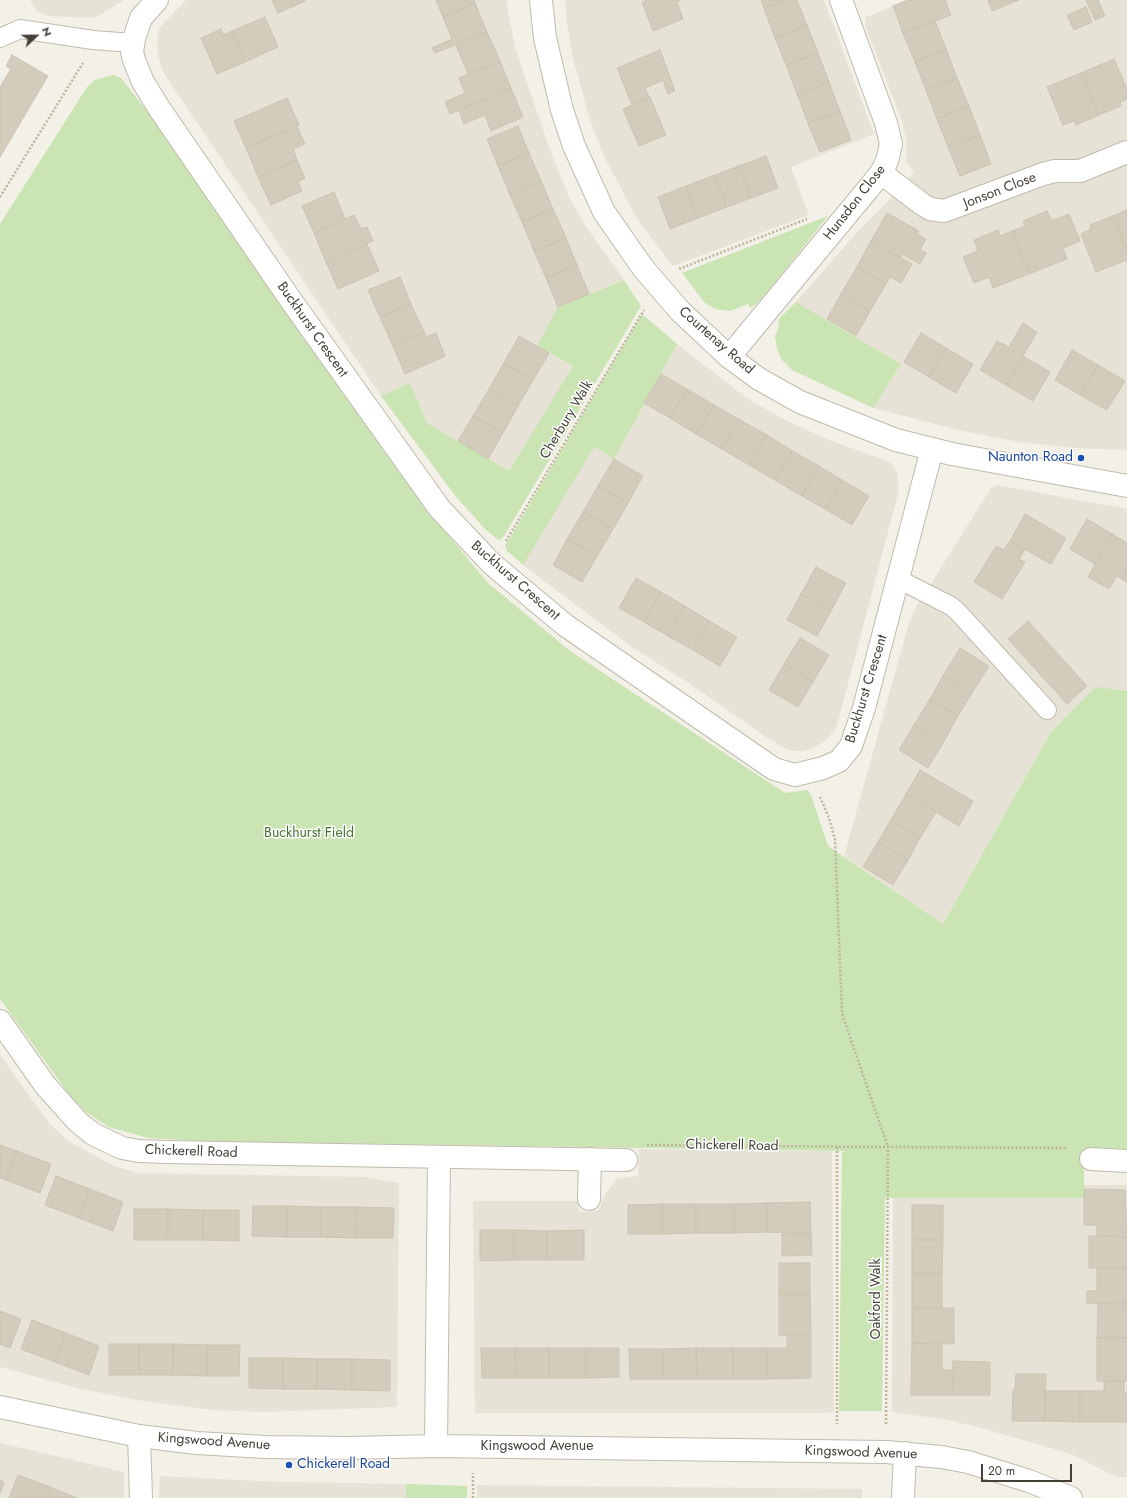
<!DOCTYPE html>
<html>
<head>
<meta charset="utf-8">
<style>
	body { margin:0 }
	#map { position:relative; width:1127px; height:1498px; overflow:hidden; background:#f2f0e7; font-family:Jost,sans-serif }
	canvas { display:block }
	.north { position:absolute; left:16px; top:16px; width:40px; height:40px; -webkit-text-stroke:3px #fff; paint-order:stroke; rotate:68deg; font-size:11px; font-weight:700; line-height:16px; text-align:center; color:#454037 }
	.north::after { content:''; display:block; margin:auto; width:14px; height:18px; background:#454037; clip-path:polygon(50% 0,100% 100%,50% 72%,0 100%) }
	.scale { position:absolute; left:981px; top:1464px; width:91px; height:18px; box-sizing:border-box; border:2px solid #454037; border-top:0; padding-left:5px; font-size:12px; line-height:14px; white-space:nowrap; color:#454037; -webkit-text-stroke:3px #fff; paint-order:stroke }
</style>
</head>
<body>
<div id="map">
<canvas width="1127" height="1498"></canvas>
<div class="north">N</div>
<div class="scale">20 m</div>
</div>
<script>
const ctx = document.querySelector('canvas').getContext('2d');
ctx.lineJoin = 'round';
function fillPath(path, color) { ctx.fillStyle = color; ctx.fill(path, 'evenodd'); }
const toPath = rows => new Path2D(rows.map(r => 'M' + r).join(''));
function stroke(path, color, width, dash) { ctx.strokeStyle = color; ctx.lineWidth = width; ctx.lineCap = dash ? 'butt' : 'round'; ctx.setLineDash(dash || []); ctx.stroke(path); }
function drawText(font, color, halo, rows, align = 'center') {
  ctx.font = font + ' Jost,sans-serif'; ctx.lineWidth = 3; ctx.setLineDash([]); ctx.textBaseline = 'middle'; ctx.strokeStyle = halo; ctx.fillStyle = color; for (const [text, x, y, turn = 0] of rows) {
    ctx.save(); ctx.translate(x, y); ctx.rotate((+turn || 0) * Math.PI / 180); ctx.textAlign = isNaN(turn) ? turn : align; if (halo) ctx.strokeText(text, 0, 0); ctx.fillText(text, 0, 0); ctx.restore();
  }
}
fillPath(toPath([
	[30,0,124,0,95,18,48,16,37,11],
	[186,0,506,0,515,47,550,150,569,197,583,222,624,280,589,294,549,353,573,366,509,471,427,423,410,384,381,396,163,72,158,56,157,38,160,27],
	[565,0,824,0,874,134,791,167,809,215,673,266,637,219,605,158,590,120,573,58,567,24],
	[908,0,1127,0,1127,450,1076,448,1019,442,963,431,873,408,901,364,796,302,858,231,893,196,914,172,906,162,907,142,902,121,865,25,866,17],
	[677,344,749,400,791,423,832,441,887,461,893,465,897,473,899,490,839,718,835,730,825,741,814,748,802,751,794,751,786,749,766,737,687,682,632,647,523,565,594,447,614,459],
	[997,485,1127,509,1127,691,1096,688,1051,732,943,924,844,856,909,623,915,609,991,488],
	[0,1055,49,1123,68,1141,114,1166,138,1173,366,1177,399,1183,397,1407,264,1412,212,1410,137,1400,77,1388,0,1367],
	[639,1149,832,1151,834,1411,828,1413,475,1413,473,1201,577,1201,579,1212,598,1211,605,1194,617,1179,638,1176],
	[1084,1185,1127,1185,1127,1477,1116,1477,1071,1454,985,1429,948,1420,892,1412,893,1198,1083,1198],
	[0,1443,124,1472,124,1498,0,1498],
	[160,1476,279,1482,406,1484,406,1498,159,1498],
	[477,1485,862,1489,862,1498,477,1498]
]), '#e6e2d6');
fillPath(toPath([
	[113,75,121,78,146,110,424,506,488,583,570,651,785,793,808,790,811,795,828,846,943,924,1051,732,1096,687,1127,691,1127,1152,1084,1152,1084,1198,885,1198,882,1411,839,1411,842,1153,845,1151,200,1141,148,1138,109,1127,86,1112,71,1097,0,999,0,224,87,87,95,80],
	[828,216,761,300,751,308,748,304,730,311,715,309,705,303,682,273],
	[624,280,641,306,504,536,500,540,497,539,486,530,457,498,381,396,410,383,427,423,509,471,573,366,537,346,558,307],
	[796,302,901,364,873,408,792,370,782,360,777,349,775,336,779,327,778,320],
	[642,314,677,344,614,459,594,447,523,565,507,551,505,546],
	[406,1484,467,1486,467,1498,406,1498]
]), '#cae4b3');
const building = toPath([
	[272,0,305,0,305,1,278,13,272,0],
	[436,0,474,0,475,3,443,17,436,0],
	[648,0,681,0,677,2,683,19,653,31,642,2,648,0],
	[761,0,786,0,764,8,761,0],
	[786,0,797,0,807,25,775,38,764,8,786,0],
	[908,0,945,0,951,15,903,33,893,6,908,0],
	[988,0,1019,0,992,11,988,0],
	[1086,0,1098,0,1105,16,1095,20,1086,0],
	[475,3,487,32,435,53,432,48,452,39,443,17,475,3],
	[1086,7,1092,22,1074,30,1067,15,1086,7],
	[265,17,278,47,245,62,232,31,265,17],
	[935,21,946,49,915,62,903,33,935,21],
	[807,25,818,53,786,65,775,38,807,25],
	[221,29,223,35,232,31,245,62,217,74,201,38,221,29],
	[487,32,500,61,468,74,456,45,487,32],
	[946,49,957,78,926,90,915,62,946,49],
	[660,50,675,91,668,94,663,80,645,88,649,97,632,105,617,68,660,50],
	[818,53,829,82,797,94,786,65,818,53],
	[12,55,48,76,0,157,0,87,11,69,6,66,12,55],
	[1114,59,1127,89,1127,99,1120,102,1121,106,1099,115,1081,73,1114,59],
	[500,61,511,88,450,114,445,102,465,93,459,78,500,61],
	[1081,73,1099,115,1076,125,1074,121,1063,125,1047,87,1081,73],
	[957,78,969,106,937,119,926,90,957,78],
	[829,82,840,111,808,123,797,94,829,82],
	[511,88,523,117,491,131,485,115,464,124,459,110,511,88],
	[650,97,666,135,639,146,623,109,650,97],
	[287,98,299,125,246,148,234,121,287,98],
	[969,106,980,135,948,147,937,119,969,106],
	[840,111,851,140,820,152,808,123,840,111],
	[297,126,305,144,293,149,297,160,258,177,246,148,297,126],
	[518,126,529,153,498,166,487,139,518,126],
	[980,135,991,164,960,176,948,147,980,135],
	[529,153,541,181,510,195,498,166,529,153],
	[766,156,778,188,751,198,739,166,766,156],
	[297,160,305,178,298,182,302,191,271,205,258,177,297,160],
	[739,166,751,198,727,207,715,175,739,166],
	[715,175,727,207,698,218,686,186,715,175],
	[541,181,553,209,522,222,510,195,541,181],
	[686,186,698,218,670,229,658,197,686,186],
	[334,192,345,219,314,233,302,206,334,192],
	[553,209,566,238,534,251,522,222,553,209],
	[1127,210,1127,252,1113,216,1127,210],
	[1047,211,1052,221,1069,214,1080,241,1063,248,1067,259,1029,274,1012,231,1025,226,1023,221,1047,211],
	[887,213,919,231,917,234,926,239,920,250,926,253,920,264,902,254,900,258,871,241,887,213],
	[354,215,361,229,367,227,373,241,326,262,314,233,354,215],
	[1113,216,1127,252,1127,260,1096,272,1081,234,1091,229,1090,225,1113,216],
	[998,230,1000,236,1012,231,1029,274,993,288,989,277,974,283,963,257,978,251,974,240,998,230],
	[566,238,577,265,546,278,534,251,566,238],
	[871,241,912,264,901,283,890,277,886,284,857,267,871,241],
	[367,244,379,271,338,289,326,262,367,244],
	[577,265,589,294,558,307,546,278,577,265],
	[857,267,886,284,870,311,841,294,857,267],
	[400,277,411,304,380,317,368,290,400,277],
	[841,294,870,311,856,336,827,319,841,294],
	[411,304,424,332,393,346,380,317,411,304],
	[1023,323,1037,332,1006,385,980,370,997,341,1009,347,1023,323],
	[424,332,426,337,436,333,445,356,405,374,393,346,424,332],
	[921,333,946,348,929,377,904,362,921,333],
	[519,336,549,353,533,380,504,363,519,336],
	[946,348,973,364,956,393,929,377,946,348],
	[1072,350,1098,365,1080,395,1055,380,1072,350],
	[1023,356,1050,372,1033,401,1006,385,1023,356],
	[504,363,533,380,518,406,489,389,504,363],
	[1098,365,1125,381,1107,410,1080,395,1098,365],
	[661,374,687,389,670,418,644,403,661,374],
	[489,389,518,406,503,433,473,416,489,389],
	[687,389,714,405,696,434,670,418,687,389],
	[714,405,740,420,722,449,696,434,714,405],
	[473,416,503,433,488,459,458,441,473,416],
	[740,420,767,435,749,465,722,449,740,420],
	[767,435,792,451,775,480,749,465,767,435],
	[792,451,819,466,802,496,775,480,792,451],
	[614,459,643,476,628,503,598,486,614,459],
	[819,466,842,480,825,509,802,496,819,466],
	[842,480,869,496,852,525,825,509,842,480],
	[598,486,628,503,613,529,583,512,598,486],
	[583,512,613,529,597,556,567,539,583,512],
	[1025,514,1066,538,1051,564,1010,541,1025,514],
	[1087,519,1112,534,1095,564,1070,549,1087,519],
	[1112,534,1127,543,1127,571,1122,579,1117,576,1109,589,1088,577,1112,534],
	[567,539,597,556,582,582,553,565,567,539],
	[1010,541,1025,549,1019,559,1025,562,1002,599,974,582,996,546,1004,550,1010,541],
	[816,567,846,583,831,611,801,594,816,567],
	[1127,571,1127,582,1122,579,1127,571],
	[636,578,661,592,644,622,619,608,636,578],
	[661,592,685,606,668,636,644,622,661,592],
	[801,594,831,611,817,636,787,620,801,594],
	[685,606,709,621,693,650,668,636,685,606],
	[709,621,737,637,720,666,693,650,709,621],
	[1028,621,1087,686,1067,704,1008,639,1028,621],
	[800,638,829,655,813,682,784,664,800,638],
	[960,648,989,666,972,693,943,676,960,648],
	[784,664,813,682,798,707,769,690,784,664],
	[943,676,972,693,958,716,930,699,943,676],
	[930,699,958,716,943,743,914,725,930,699],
	[914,725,943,743,928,768,899,750,914,725],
	[920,770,973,801,959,826,906,794,920,770],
	[906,794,936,812,920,838,891,820,906,794],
	[891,820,920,838,908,860,878,842,891,820],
	[878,842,908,860,893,885,863,867,878,842],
	[0,1145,17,1151,6,1180,0,1178,0,1145],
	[17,1151,51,1164,40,1193,6,1180,17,1151],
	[56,1176,90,1189,79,1218,45,1205,56,1176],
	[90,1189,123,1202,113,1231,79,1218,90,1189],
	[1084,1189,1125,1190,1127,1237,1097,1236,1097,1225,1084,1225,1084,1189],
	[810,1202,811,1234,767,1232,767,1203,810,1202],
	[767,1203,767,1232,734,1233,734,1204,767,1203],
	[662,1204,696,1204,696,1233,662,1234,662,1204],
	[662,1204,662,1234,628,1234,628,1205,662,1204],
	[696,1204,734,1204,734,1233,696,1233,696,1204],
	[912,1205,943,1205,943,1240,912,1240,912,1205],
	[253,1206,287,1206,287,1237,252,1236,253,1206],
	[287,1206,321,1207,321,1237,287,1237,287,1206],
	[321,1207,356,1207,355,1238,321,1237,321,1207],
	[356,1207,394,1208,393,1238,355,1238,356,1207],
	[134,1209,168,1209,168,1240,134,1240,134,1209],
	[168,1209,203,1210,203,1240,168,1240,168,1209],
	[203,1210,239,1210,239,1241,203,1240,203,1210],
	[480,1230,514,1230,514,1260,480,1261,480,1230],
	[514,1230,547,1231,547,1260,514,1260,514,1230],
	[584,1230,584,1260,547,1260,547,1231,584,1230],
	[782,1234,811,1234,812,1255,782,1256,782,1234],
	[1089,1236,1127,1237,1127,1268,1089,1268,1089,1236],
	[912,1240,943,1240,942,1274,912,1274,912,1240],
	[779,1263,810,1263,810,1294,779,1294,779,1263],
	[1097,1268,1127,1268,1127,1304,1087,1303,1087,1291,1097,1291,1097,1268],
	[912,1274,942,1274,942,1308,912,1308,912,1274],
	[779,1294,810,1294,811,1335,779,1335,779,1294],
	[1098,1303,1127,1304,1127,1338,1097,1338,1098,1303],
	[912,1308,954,1308,954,1344,912,1343,912,1308],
	[0,1311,21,1319,10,1348,0,1344,0,1311],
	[32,1320,66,1333,55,1362,21,1349,32,1320],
	[66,1333,99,1346,89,1375,55,1362,66,1333],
	[787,1335,811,1335,811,1378,767,1379,767,1348,787,1348,787,1335],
	[1097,1338,1127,1338,1127,1381,1097,1381,1097,1338],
	[912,1343,942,1344,942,1370,954,1370,953,1395,911,1395,912,1343],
	[109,1344,139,1344,139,1375,109,1375,109,1344],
	[139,1344,173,1344,173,1375,139,1375,139,1344],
	[173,1344,207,1345,207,1376,173,1375,173,1344],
	[207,1345,240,1345,239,1376,207,1376,207,1345],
	[481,1348,515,1348,516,1378,482,1378,481,1348],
	[515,1348,549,1348,549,1378,516,1378,515,1348],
	[549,1348,586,1348,586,1378,549,1378,549,1348],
	[586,1348,619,1348,619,1377,586,1378,586,1348],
	[696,1348,733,1348,733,1379,697,1379,696,1348],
	[696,1348,697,1379,663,1379,663,1349,696,1348],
	[733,1348,767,1348,767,1379,733,1379,733,1348],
	[629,1349,663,1349,663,1379,630,1379,629,1349],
	[249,1358,283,1358,283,1389,249,1388,249,1358],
	[283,1358,317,1359,317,1389,283,1389,283,1358],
	[317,1359,352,1359,352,1390,317,1389,317,1359],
	[352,1359,390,1360,390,1391,352,1390,352,1359],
	[953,1361,990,1362,990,1395,953,1395,953,1361],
	[1016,1374,1046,1374,1045,1421,1012,1421,1013,1390,1015,1390,1016,1374],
	[1104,1381,1124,1381,1124,1393,1127,1393,1127,1422,1080,1422,1080,1391,1104,1391,1104,1381],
	[1045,1391,1080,1391,1080,1422,1045,1421,1045,1391],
	[18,1475,50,1487,46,1498,9,1498,18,1475],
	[0,1480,4,1482,0,1493,0,1480],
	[50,1487,77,1498,46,1498,50,1487]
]);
fillPath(building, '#d3ccbd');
stroke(building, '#cdc4b1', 1);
const lane = toPath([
	[0,38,20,29,93,40,133,43],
	[898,579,951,606,958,612,1047,710]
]);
const street = toPath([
	[157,0,141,18,134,39,132,52,134,60,143,82,159,108,290,299,440,509,492,564,565,625,774,769,795,775,823,768,839,761,851,746,864,708,932,449],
	[541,0,545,38,562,110,574,146,604,212,643,268,680,311,729,357,759,379,800,402,896,440,952,454,1127,486],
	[881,173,922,204,930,209,944,211,1043,174,1055,171,1080,171,1127,152],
	[729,357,868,189,881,173,887,161,891,144,886,123,841,0],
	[0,1021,45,1085,78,1122,93,1134,122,1148,139,1151,166,1152,626,1160],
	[1091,1159,1127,1161],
	[589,1199,590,1159],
	[0,1407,139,1436,197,1443,265,1447,349,1448,436,1446,886,1452,941,1457,968,1462,1029,1481,1071,1498],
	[139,1436,141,1498],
	[436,1446,439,1158],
	[903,1498,905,1453]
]);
stroke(lane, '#c0bbad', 20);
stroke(street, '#c0bbad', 24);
stroke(toPath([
	[0,197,83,63],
	[679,269,807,219],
	[506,541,644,310],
	[820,797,829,818,835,840,842,1014,888,1147,1068,1148],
	[647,1145,888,1147,886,1425],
	[837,1147,837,1424],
	[473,1498,473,1473]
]), '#beb59d', 2.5, [2, 2]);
stroke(lane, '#fff', 18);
stroke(street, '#fff', 22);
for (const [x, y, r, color] of [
	[1081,458,4,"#1a4fb4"],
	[289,1465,4,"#1a4fb4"]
]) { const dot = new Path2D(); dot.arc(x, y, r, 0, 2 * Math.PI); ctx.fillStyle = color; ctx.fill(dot); stroke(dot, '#fff', 1.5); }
drawText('14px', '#454037', '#fff', [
	["Jonson Close",1000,191,-21],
	["Hunsdon Close",855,203,-52],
	["Buckhurst Crescent",312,330,55],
	["Courtenay Road",716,341,41],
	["Cherbury Walk",567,420,-59],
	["Buckhurst Crescent",515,581,41],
	["Buckhurst Crescent",867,689,-73],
	["Chickerell Road",732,1146,1],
	["Chickerell Road",191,1152,2],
	["Oakford Walk",877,1299,-90],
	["Kingswood Avenue",214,1442,4],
	["Kingswood Avenue",537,1447],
	["Kingswood Avenue",861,1453,2]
]);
drawText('14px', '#164399', '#fff', [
	["Naunton Road",1073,458],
	["Chickerell Road",297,1465,"left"]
], 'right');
drawText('14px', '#43732e', '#fff', [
	["Buckhurst Field",309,834]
]);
</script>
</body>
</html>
